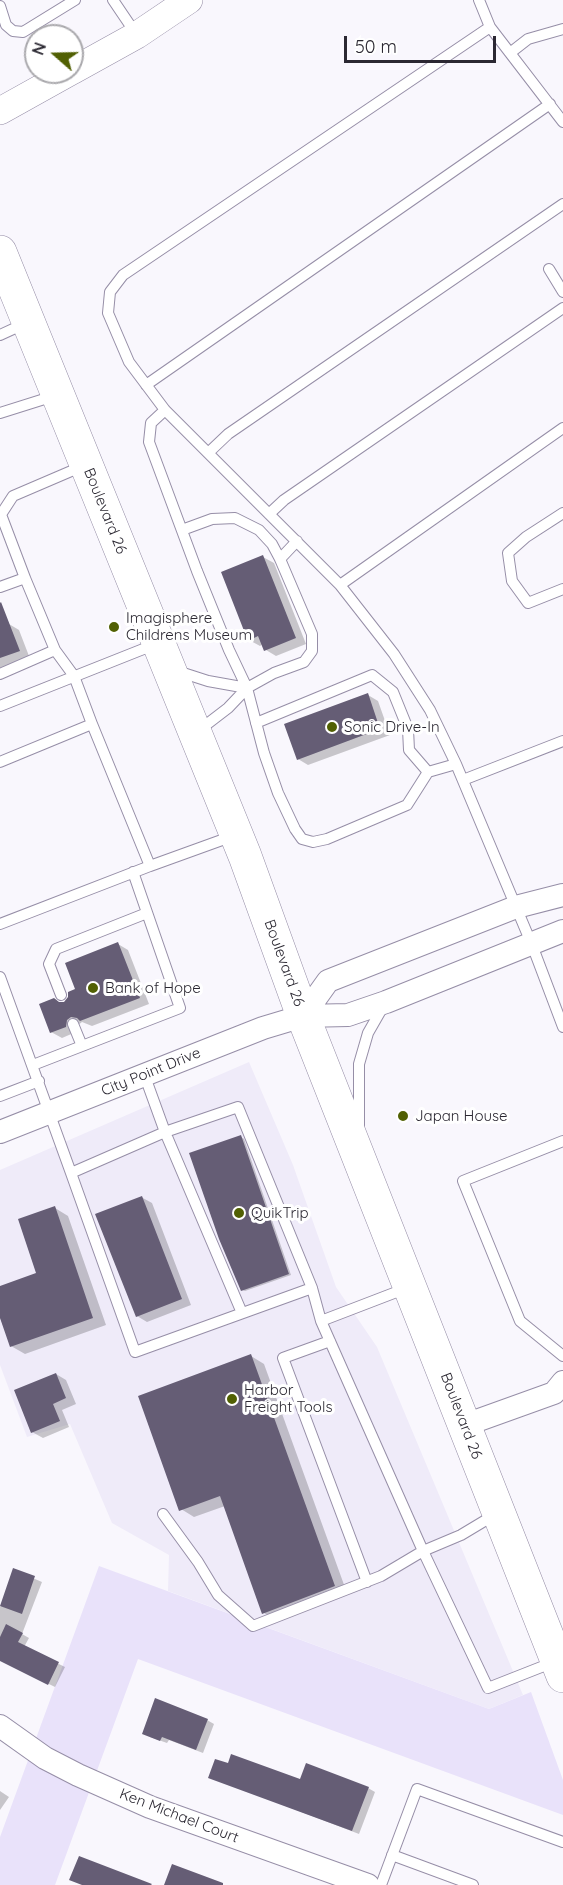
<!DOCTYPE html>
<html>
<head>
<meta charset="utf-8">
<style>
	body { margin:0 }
	#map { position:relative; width:563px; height:1885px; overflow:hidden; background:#f9f7fd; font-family:Quicksand,sans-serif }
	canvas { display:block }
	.north { position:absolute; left:24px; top:24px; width:60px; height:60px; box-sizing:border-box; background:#fff; border:2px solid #aaa9ad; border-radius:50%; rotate:290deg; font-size:16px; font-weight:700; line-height:24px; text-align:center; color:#2b2832 }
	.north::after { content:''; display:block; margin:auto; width:21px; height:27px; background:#516003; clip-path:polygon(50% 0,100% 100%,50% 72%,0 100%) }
	.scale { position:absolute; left:344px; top:36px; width:152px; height:27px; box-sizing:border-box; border:3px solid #2b2832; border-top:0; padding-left:8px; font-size:18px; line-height:21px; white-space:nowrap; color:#2b2832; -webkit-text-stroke:4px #fff; paint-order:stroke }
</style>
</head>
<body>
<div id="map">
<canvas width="563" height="1885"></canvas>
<div class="north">N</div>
<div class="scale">50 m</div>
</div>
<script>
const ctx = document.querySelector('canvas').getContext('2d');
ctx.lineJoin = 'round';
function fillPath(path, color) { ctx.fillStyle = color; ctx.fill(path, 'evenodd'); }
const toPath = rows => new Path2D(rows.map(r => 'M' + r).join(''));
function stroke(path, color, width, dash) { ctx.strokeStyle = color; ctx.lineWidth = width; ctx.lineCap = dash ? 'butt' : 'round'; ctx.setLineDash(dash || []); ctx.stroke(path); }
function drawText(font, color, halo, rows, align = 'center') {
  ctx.font = font + ' Quicksand,sans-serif'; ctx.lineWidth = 6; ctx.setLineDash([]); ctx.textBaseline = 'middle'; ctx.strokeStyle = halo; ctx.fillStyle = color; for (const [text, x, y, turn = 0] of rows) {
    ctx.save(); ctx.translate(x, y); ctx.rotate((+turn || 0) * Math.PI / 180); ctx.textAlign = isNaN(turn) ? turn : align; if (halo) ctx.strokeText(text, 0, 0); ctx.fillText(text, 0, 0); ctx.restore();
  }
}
fillPath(toPath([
	[249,1062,293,1165,336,1287,377,1347,523,1695,489,1709,168,1591,169,1555,112,1523,70,1424,27,1437,0,1365,0,1170]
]), '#efebf9');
fillPath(toPath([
	[99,1566,489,1709,531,1692,563,1780,563,1815,138,1659,55,1885,0,1885,0,1837]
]), '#e9e2fa');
fillPath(toPath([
	[263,557,274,563,306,644,276,656,266,650,263,644,260,646,249,640],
	[9,624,19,630,29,656,0,677,0,627],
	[368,695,378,701,390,735,308,765,298,759],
	[118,944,128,950,149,1004,92,1026,82,1022,77,1026,76,1032,62,1038,51,1032,61,1004,65,1003],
	[241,1137,244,1139,291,1275,245,1291,242,1290],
	[141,1197,152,1203,191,1305,147,1322,137,1316],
	[55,1208,68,1216,106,1325,25,1354,11,1346,0,1317,0,1287,38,1274],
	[251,1356,264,1364,347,1593,277,1621,264,1613,225,1506,194,1517,181,1509],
	[56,1374,66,1380,76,1404,62,1410,69,1427,43,1438,32,1432],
	[14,1570,42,1582,22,1634,29,1638,24,1647,65,1667,55,1687,0,1660,0,1607],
	[207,1720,214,1724,203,1753,169,1740,167,1743,150,1737],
	[210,1777,301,1781,368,1788,375,1792,359,1834],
	[0,1791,9,1797,0,1810]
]), '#0003');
fillPath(toPath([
	[263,555,296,638,264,651,258,636,248,641,221,572],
	[1,602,20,651,0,658,0,603],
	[368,693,380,729,297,760,284,724],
	[118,942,140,998,80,1021,77,1018,71,1017,67,1020,66,1027,50,1033,39,1004,54,998,59,1002,64,1002,68,997,68,992,75,989,65,963],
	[241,1135,289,1274,241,1291,219,1239,189,1153],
	[142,1196,182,1299,136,1317,95,1214],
	[55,1206,93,1318,10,1347,0,1318,0,1286,36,1273,18,1219],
	[251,1354,335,1586,262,1614,220,1496,179,1511,138,1396],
	[56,1373,66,1398,53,1404,60,1421,31,1433,14,1390],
	[13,1568,35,1576,22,1614,0,1606],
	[6,1624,23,1633,18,1642,59,1662,48,1685,0,1661,0,1637],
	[155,1698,208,1719,196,1750,162,1737,160,1741,142,1734],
	[231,1754,300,1779,306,1763,369,1787,352,1831,208,1778,215,1759,228,1763],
	[79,1856,152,1884,151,1885,82,1885,69,1880],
	[172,1864,223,1883,223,1885,164,1885]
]), '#655d75');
const service = toPath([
	[113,0,136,34],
	[479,0,490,27,123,275,110,292,108,313,129,362,165,410,340,585,394,654,430,710,456,764,532,945,563,1027],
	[0,6,6,25,13,31,23,32,75,0],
	[490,27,563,122],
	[510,53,528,39,563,29],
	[549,269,563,292],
	[0,335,24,324],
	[146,385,550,104],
	[165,410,151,423,149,442,197,571,229,650,247,688,264,753,278,793,295,829,302,839,313,842,327,839,407,805,428,772,456,764],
	[0,413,54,396],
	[208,453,228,434,563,204],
	[0,512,25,578],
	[563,513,526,537,508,553,512,581,528,603,563,589],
	[269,514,284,500,563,308],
	[0,516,13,496,83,466],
	[182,530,212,519,235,518,259,530,272,544,280,559,312,634,312,651,304,662,274,673,247,688],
	[280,559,297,541],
	[340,585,563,428],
	[0,587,25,578,55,650,74,676,92,724],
	[177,671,208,681,247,688,228,708,198,731],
	[0,674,55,650],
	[0,706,156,644],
	[256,723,372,675,393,692,408,729,409,750,428,772],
	[0,762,92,724,150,866,233,836],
	[463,780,563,741],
	[0,924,150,866],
	[0,977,71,1173],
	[61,995,49,964,56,949,147,913],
	[73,1024,82,1046],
	[33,1065,180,1008,133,872],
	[144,1074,165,1132,238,1107,312,1288,321,1321,407,1288],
	[0,1096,39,1081],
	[359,1125,359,1064,368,1033,384,1005],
	[563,1141,463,1181,520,1321,563,1356],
	[242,1313,165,1132,71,1173,135,1352,312,1288],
	[321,1321,423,1551,461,1535,496,1514],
	[330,1341,283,1358,367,1582],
	[163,1514,198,1562,218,1595,253,1626,381,1576,423,1551,488,1688,554,1662],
	[392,1855,473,1885],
	[381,1885,417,1789,563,1842]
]);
const minor = toPath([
	[303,1016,328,981,516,907,563,895],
	[0,1132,263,1028,303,1016,348,1015,386,1002,563,931],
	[465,1425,554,1393,563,1382],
	[0,1726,45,1758,78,1775,150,1807,368,1885]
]);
const tertiary = toPath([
	[72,71,137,35,189,0],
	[0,111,70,72]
]);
const primary = toPath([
	[0,252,245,856,303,1016,563,1676]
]);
stroke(service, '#968ea7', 12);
stroke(minor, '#968ea7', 24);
stroke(tertiary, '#968ea7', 28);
stroke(primary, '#968ea7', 34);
stroke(service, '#fff', 10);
stroke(minor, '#fff', 22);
stroke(tertiary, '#fff', 27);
stroke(primary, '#fff', 33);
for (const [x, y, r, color] of [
	[114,627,6,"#516003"],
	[332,727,6,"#516003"],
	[93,988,6,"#516003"],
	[403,1116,6,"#516003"],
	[239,1213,6,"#516003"],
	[232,1399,6,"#516003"]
]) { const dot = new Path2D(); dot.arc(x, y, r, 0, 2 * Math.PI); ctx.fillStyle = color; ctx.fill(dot); stroke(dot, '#fff', 2); }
drawText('15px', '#2b2832', '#fff', [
	["Boulevard 26",105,511,68],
	["Boulevard 26",284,963,70],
	["City Point Drive",151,1072,-22],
	["Boulevard 26",461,1416,69],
	["Ken Michael Court",179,1816,21]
]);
drawText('15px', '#2b2832', '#fff', [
	["Imagisphere",126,618],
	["Childrens Museum",126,635],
	["Sonic Drive-In",344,727],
	["Bank of Hope",105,988],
	["Japan House",415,1116],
	["QuikTrip",251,1213],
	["Harbor",244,1390],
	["Freight Tools",244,1407]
], 'left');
</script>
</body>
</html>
